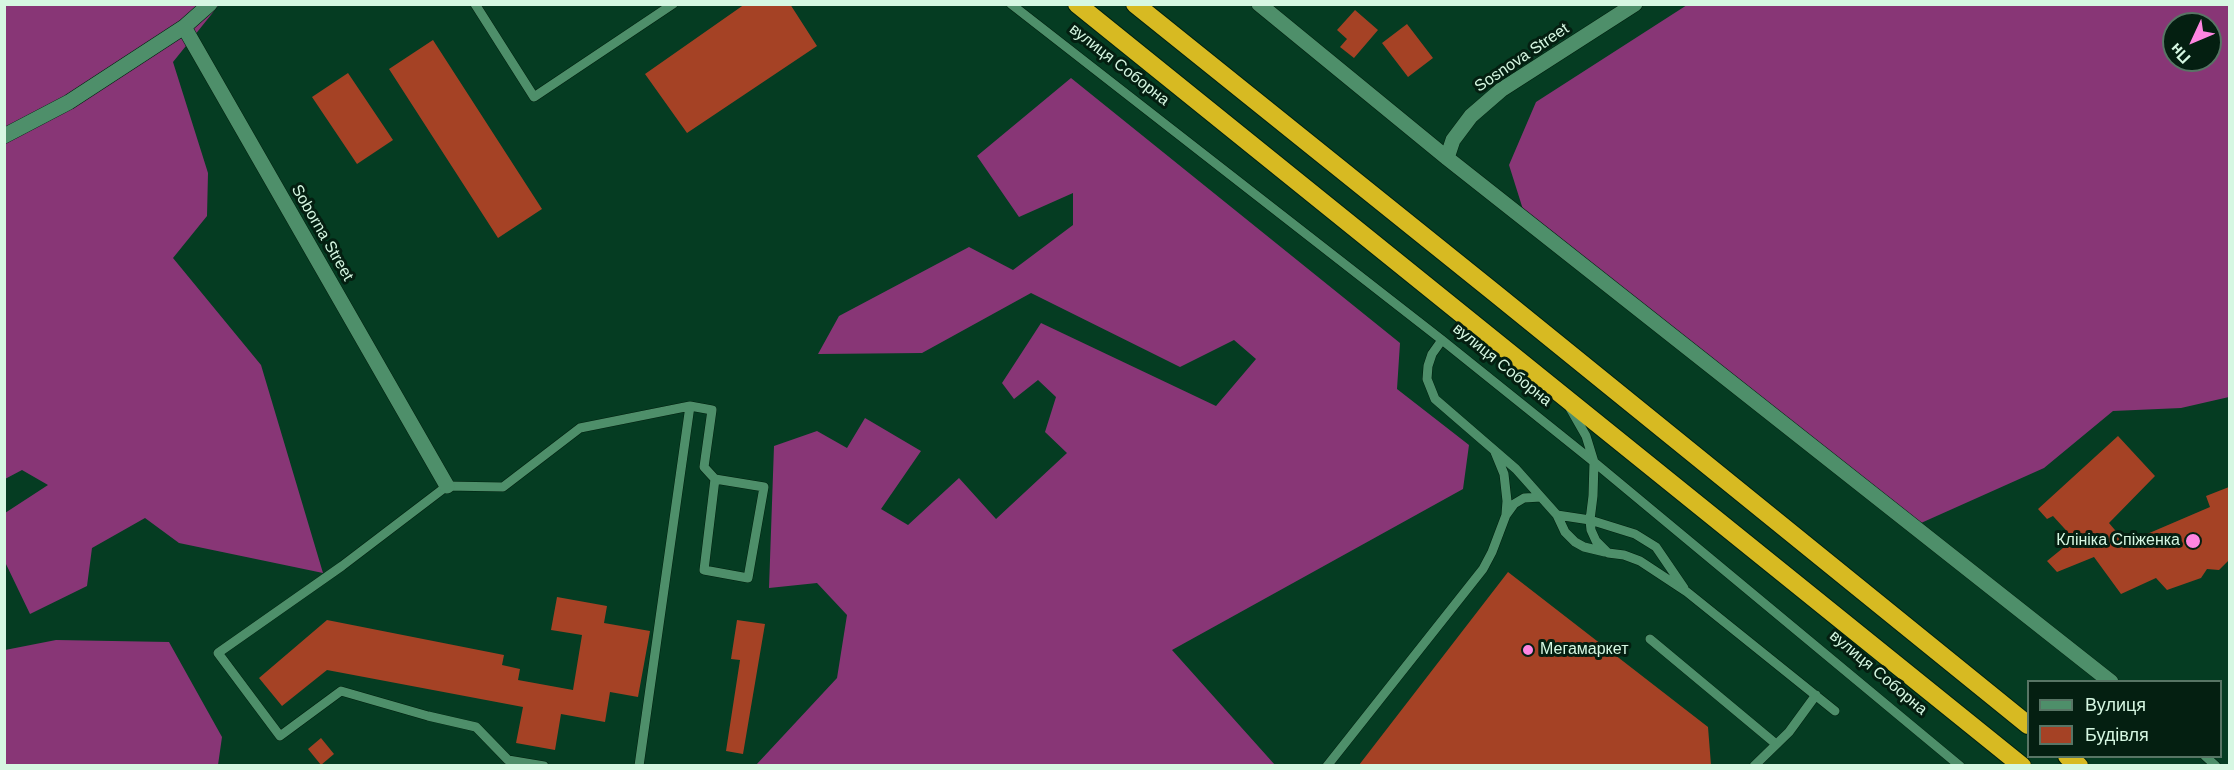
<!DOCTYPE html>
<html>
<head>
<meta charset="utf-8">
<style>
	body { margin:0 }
	#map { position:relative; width:2234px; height:770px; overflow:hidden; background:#053c22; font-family:Helvetica,sans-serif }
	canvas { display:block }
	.frame { position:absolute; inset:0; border:6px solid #d6f7e2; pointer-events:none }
	.legend { position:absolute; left:2027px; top:680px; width:195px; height:78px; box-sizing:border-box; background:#041f11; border:2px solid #587565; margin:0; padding:8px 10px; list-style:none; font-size:18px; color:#d6f7e2 }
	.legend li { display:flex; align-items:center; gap:12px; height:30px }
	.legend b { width:30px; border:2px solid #587565 }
	.north { position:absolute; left:2162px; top:12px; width:60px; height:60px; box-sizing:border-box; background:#041f11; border:2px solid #587565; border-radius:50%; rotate:226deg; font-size:16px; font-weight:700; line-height:24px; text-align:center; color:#d6f7e2 }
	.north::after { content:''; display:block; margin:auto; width:21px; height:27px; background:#fe86e1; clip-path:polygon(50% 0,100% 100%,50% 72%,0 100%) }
</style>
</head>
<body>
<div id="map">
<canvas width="2234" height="770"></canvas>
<div class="frame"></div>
<ul class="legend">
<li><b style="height:8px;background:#4e8f6a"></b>Вулиця</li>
<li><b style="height:16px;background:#a54225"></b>Будівля</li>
</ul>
<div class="north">Пн</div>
</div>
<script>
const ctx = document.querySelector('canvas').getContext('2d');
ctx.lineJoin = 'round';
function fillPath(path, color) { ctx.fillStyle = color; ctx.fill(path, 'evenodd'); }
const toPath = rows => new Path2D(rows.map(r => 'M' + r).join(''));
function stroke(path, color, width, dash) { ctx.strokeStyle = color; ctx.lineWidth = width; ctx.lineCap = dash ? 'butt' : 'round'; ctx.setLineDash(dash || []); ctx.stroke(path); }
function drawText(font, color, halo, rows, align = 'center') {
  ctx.font = font + ' Helvetica,sans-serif'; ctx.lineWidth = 6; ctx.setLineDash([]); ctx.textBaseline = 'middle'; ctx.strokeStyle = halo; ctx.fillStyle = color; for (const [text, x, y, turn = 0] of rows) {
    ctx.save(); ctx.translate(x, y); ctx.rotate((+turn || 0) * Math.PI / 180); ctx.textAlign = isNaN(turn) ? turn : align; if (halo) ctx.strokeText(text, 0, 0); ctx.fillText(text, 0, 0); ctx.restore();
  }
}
fillPath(toPath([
	[5,5,219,5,173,62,208,173,207,216,173,258,261,365,323,573,179,543,145,518,92,548,87,586,30,614,5,562,5,513,48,485,22,470,5,479],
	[1687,5,2229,5,2229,397,2181,408,2113,411,2044,468,1921,523,1526,219,1509,165,1536,102],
	[2174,24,2210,24,2210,60,2174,60],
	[1071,78,1400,343,1397,389,1469,445,1463,489,1172,650,1275,765,756,765,837,678,847,615,817,583,769,588,774,446,817,431,847,448,865,418,921,451,881,509,908,525,959,478,996,519,1067,453,1045,432,1056,397,1038,380,1014,399,1002,383,1041,323,1216,406,1256,359,1234,340,1180,367,1031,293,922,353,818,354,839,316,969,247,1013,270,1073,225,1073,193,1019,217,977,156],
	[56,640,169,642,222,737,218,765,5,765,5,650]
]), '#883676');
fillPath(toPath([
	[745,4,790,4,817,46,687,133,645,74],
	[1355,10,1378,30,1354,58,1340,47,1347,39,1337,30],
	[1407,24,1433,58,1408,77,1382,43],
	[433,40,542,209,498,238,389,69],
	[348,73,393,140,357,164,312,97],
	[2118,436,2155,476,2109,523,2126,543,2210,507,2206,496,2229,487,2229,560,2219,570,2207,569,2201,578,2167,590,2156,578,2121,594,2094,557,2057,572,2047,561,2074,539,2053,516,2047,519,2038,509],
	[1508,572,1708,727,1711,765,1359,765],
	[557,597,607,606,604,623,650,631,638,697,610,692,605,722,561,714,555,750,516,743,523,707,327,670,282,706,259,678,327,620,504,655,502,665,520,669,518,680,573,690,582,635,551,630],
	[737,620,765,624,743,754,726,751,740,660,731,659],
	[321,738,334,754,321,765,308,749]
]), '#a54225');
const lane = toPath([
	[475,4,534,97,673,4],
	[1011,4,1442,340,1594,462,1960,766],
	[1442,340,1432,354,1428,366,1427,379,1435,399,1516,469,1557,515,1565,532,1575,542,1584,547,1605,552],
	[1570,408,1586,436,1594,462,1593,496,1590,520,1591,530,1596,541,1608,553,1624,555,1640,561,1687,592,1835,711],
	[1495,452,1504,474,1507,501,1506,514],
	[1557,515,1590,520,1635,534,1656,547,1684,588],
	[1650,639,1776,744],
	[2205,756,2216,766],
	[544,766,508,760,476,727,428,716,341,691,280,736,218,653,342,566,447,486,503,487,580,428,690,406,712,410,704,467,715,479,764,487,748,578,704,570,715,479],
	[639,766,690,406],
	[1327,766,1483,569,1492,552,1506,515,1514,504,1524,498,1541,497],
	[1754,766,1789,732,1816,695]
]);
const street = toPath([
	[210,4,184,27,447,486],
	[1259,4,1447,158,2111,682],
	[4,136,69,102,184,27],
	[1447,158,1453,140,1471,116,1501,90,1635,4]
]);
const highway = toPath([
	[1077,4,2022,766],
	[1135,4,1496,294,2028,725],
	[2067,756,2079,766]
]);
stroke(lane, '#00200f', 10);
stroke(street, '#00200f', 16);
stroke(highway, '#00200f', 20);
stroke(lane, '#4e8f6a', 9);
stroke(street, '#4e8f6a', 15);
stroke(highway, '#d7ba22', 18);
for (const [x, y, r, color] of [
	[2193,541,8,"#fe86e1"],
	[1528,650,6,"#fe86e1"]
]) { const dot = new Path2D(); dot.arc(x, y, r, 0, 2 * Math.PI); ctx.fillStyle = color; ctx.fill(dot); stroke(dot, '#041f11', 2); }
drawText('16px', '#d6f7e2', '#041f11', [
	["Sosnova Street",1522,58,-34],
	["вулиця Соборна",1119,65,38],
	["Soborna Street",322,233,60],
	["вулиця Соборна",1502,365,39],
	["вулиця Соборна",1878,673,40]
]);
drawText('16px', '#d6f7e2', '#041f11', [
	["Клініка Спіженка",2180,541],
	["Мегамаркет",1540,650,"left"]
], 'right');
</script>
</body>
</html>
